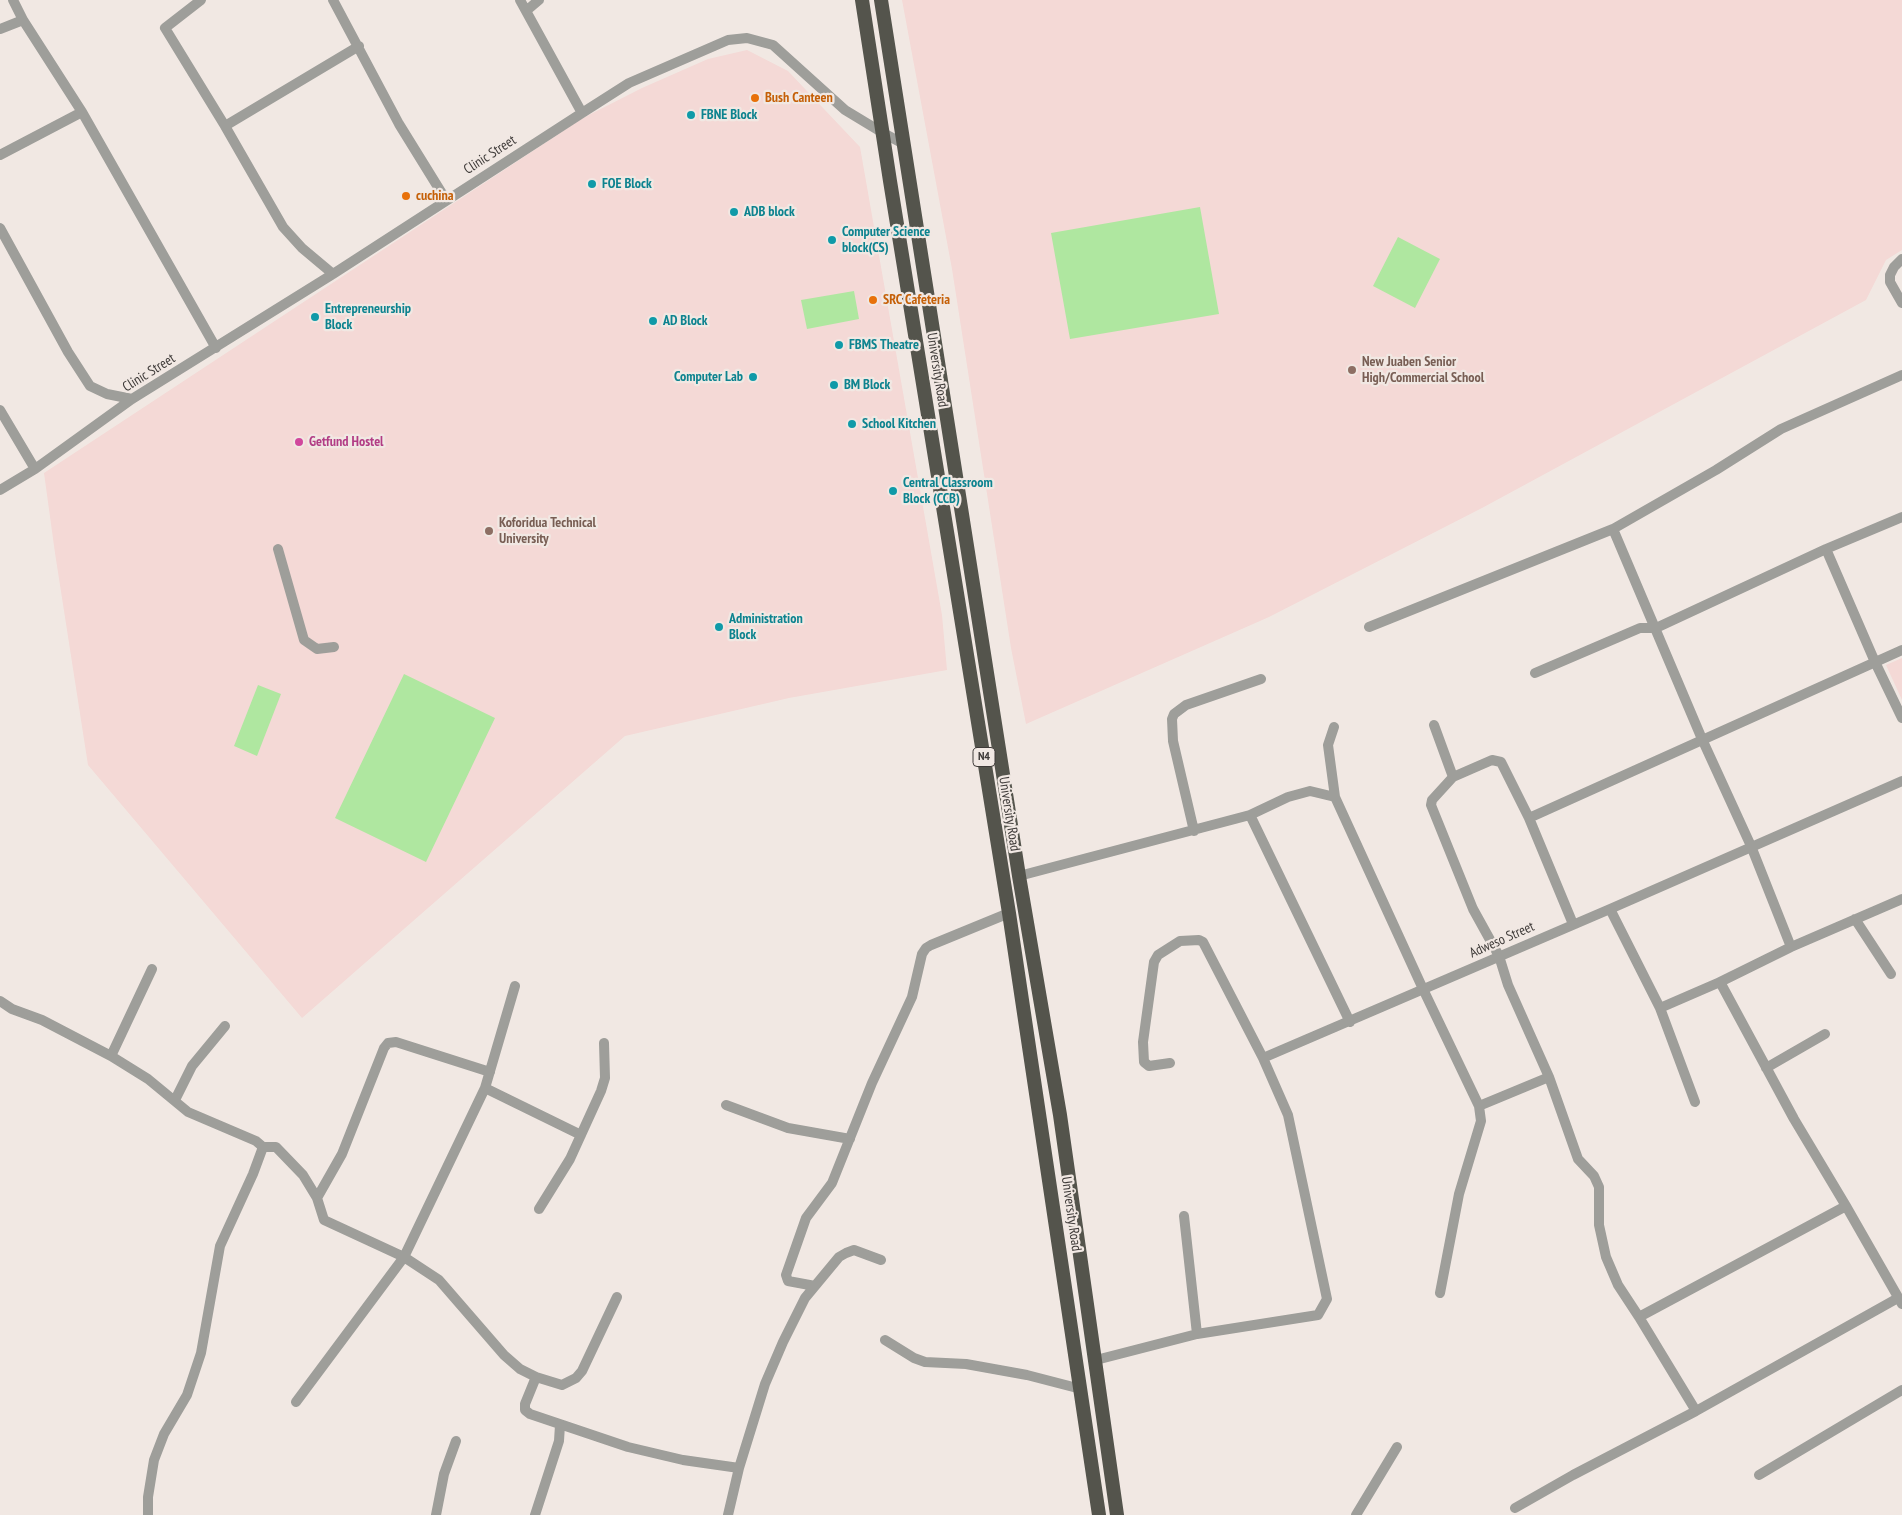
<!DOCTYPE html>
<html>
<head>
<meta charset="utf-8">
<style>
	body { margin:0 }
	canvas { display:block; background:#f1e8e3 }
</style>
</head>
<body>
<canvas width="1902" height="1515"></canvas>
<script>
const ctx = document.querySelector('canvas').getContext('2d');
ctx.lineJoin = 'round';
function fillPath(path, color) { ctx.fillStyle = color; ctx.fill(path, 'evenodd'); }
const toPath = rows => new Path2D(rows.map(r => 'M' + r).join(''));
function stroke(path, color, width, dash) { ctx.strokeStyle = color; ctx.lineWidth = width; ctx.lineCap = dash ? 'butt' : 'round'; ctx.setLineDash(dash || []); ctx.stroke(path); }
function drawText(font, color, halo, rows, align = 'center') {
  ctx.font = font + ' "PT Sans Narrow",sans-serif'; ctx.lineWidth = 4.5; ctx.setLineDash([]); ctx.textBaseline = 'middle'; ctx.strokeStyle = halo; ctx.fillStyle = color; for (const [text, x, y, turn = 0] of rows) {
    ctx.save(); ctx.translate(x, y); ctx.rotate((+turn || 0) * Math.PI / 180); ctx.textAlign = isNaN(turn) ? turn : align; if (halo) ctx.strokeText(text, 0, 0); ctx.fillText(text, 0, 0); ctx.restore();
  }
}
fillPath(toPath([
	[902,0,1902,0,1902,250,1886,260,1866,300,1482,508,1269,617,1026,724,1011,648,952,269],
	[747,50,788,71,860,147,942,615,947,670,789,698,625,736,302,1018,88,765,55,553,44,473,583,118,642,88,708,59],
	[1902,658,1902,700,1886,665]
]), '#f4d9d6');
fillPath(toPath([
	[1200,207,1219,314,1070,339,1051,233],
	[1398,237,1440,259,1415,308,1373,286],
	[854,291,859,319,807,329,801,300],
	[404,674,495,718,426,862,335,818],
	[258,685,281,694,257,756,234,746]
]), '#afe7a0');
stroke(toPath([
	[13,0,23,20,82,112,216,348],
	[201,0,165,28,225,126,283,227,302,248,333,274],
	[333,0,399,124,446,200],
	[520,0,582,113],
	[526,11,539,0],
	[0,29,23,20],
	[225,126,359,46],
	[0,155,82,112],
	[0,228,68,352,90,386,107,394,132,399],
	[1902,259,1894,267,1890,275,1890,282,1902,303],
	[0,410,35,469],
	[0,490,35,469,132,399,333,274,582,113,629,83,728,40,747,38,773,45,845,110,883,133,904,144],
	[1613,529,1702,739,1751,846,1791,947],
	[278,549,304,640,317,649,334,647],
	[1826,549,1875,662,1902,718],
	[1369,627,1613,529,1716,470,1781,429,1902,375],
	[1535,673,1640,628,1656,628,1826,549,1902,517],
	[1434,725,1453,777],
	[1334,727,1328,745,1335,797],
	[1529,818,1902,650],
	[1194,831,1173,741,1172,719,1174,714,1186,705,1261,679],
	[1019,876,1250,815],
	[1610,909,1660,1008,1720,982,1791,947,1902,899],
	[1855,919,1891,974],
	[1573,924,1529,818,1501,762,1492,760,1453,777,1432,800,1431,805,1473,909,1499,956,1508,985,1549,1077,1578,1159,1594,1176,1599,1187,1599,1225,1606,1257,1618,1285,1639,1317,1696,1411],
	[1720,982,1794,1119,1846,1206,1902,1304],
	[0,1001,12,1009,42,1020,111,1056,148,1079,188,1112,256,1141,263,1147,253,1174,220,1246,201,1353,187,1395,164,1434,154,1460,148,1497,148,1515],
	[1660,1008,1695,1102],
	[1350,1022,1250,815,1288,797,1310,791,1335,797,1423,989,1479,1106],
	[111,1056,152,969],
	[1263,1058,1610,909,1902,781],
	[1766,1068,1825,1034],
	[485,1088,581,1135],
	[175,1100,192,1066,225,1026],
	[726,1105,788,1128,850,1139],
	[263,1147,276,1147,303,1175,317,1198,324,1220,404,1257,439,1280,504,1355,520,1369,536,1377,562,1385,576,1378,582,1371,617,1297],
	[317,1198,342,1154,384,1048,388,1043,396,1042,490,1072],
	[539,1209,570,1159,601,1091,605,1078,604,1043],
	[1184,1216,1197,1334],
	[815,1286,788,1281,786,1275,806,1218,832,1183,872,1083,912,997,922,954,926,948,931,945,1009,913],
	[1440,1293,1459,1194,1481,1121,1479,1106,1549,1077],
	[1639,1317,1846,1206],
	[885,1340,914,1358,925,1362,966,1364,1027,1375,1081,1389],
	[1096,1360,1197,1334,1318,1315,1327,1299,1288,1115,1263,1058,1203,942,1199,940,1180,941,1158,955,1154,962,1143,1042,1144,1062,1149,1066,1170,1063],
	[536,1377,525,1404,525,1410,530,1414,628,1447,683,1460,739,1468],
	[296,1402,404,1257,485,1088,515,986],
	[1759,1475,1902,1390],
	[1515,1508,1573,1475,1696,1411,1898,1298],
	[436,1515,444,1474,456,1441],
	[535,1515,559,1441,560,1425],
	[728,1515,739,1468,765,1384,783,1342,805,1298,839,1257,846,1253,854,1250,881,1260],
	[1356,1515,1397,1447]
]), '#9e9e9a', 10);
stroke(toPath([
	[862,0,890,181,1009,913,1099,1515],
	[881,0,1019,876,1060,1115,1117,1515]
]), '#54544c', 14);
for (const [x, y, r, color] of [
	[755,98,5,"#e8710a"],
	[691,115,5,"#0f9aa8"],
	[592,184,5,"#0f9aa8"],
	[406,196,5,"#e8710a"],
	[734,212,5,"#0f9aa8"],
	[832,240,5,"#0f9aa8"],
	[873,300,5,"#e8710a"],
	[315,317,5,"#0f9aa8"],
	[653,321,5,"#0f9aa8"],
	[839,345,5,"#0f9aa8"],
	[1352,370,5,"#8d6e63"],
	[753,377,5,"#0f9aa8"],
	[834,385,5,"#0f9aa8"],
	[852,424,5,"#0f9aa8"],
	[299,442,5,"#d1479c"],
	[893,491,5,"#0f9aa8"],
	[489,531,5,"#8d6e63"],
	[719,627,5,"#0f9aa8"]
]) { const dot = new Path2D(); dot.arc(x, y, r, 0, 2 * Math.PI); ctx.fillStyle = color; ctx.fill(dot); stroke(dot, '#f1e8e3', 2); }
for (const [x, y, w] of [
	[984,757,22]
]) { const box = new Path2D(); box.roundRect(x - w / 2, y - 9.5, w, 19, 4); ctx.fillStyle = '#f1e8e3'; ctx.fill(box); stroke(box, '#3e3a38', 1); }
drawText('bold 12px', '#3e3a38', null, [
	["N4",984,757]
]);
drawText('bold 14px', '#c56008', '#f1e8e3', [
	["Bush Canteen",765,98],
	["cuchina",416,196],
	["SRC Cafeteria",883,300]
], 'left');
drawText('bold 14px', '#0d838f', '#f1e8e3', [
	["FBNE Block",701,115],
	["FOE Block",602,184],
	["ADB block",744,212],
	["Computer Science",842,232],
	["block(CS)",842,248],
	["Entrepreneurship",325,309],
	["Block",325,325],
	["AD Block",663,321],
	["FBMS Theatre",849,345],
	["Computer Lab",743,377,"right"],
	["BM Block",844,385],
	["School Kitchen",862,424],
	["Central Classroom",903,483],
	["Block (CCB)",903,499],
	["Administration",729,619],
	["Block",729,635]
], 'left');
drawText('14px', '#3e3a38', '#f1e8e3', [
	["Clinic Street",490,155,-33],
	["University Road",937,370,81],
	["Clinic Street",149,373,-32],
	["University Road",1009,814,81],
	["Adweso Street",1502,940,-24],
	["University Road",1071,1214,82]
]);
drawText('bold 14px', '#785e54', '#f1e8e3', [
	["New Juaben Senior",1362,362],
	["High/Commercial School",1362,378],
	["Koforidua Technical",499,523],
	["University",499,539]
], 'left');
drawText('bold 14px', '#b23c85', '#f1e8e3', [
	["Getfund Hostel",309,442]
], 'left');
</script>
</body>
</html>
